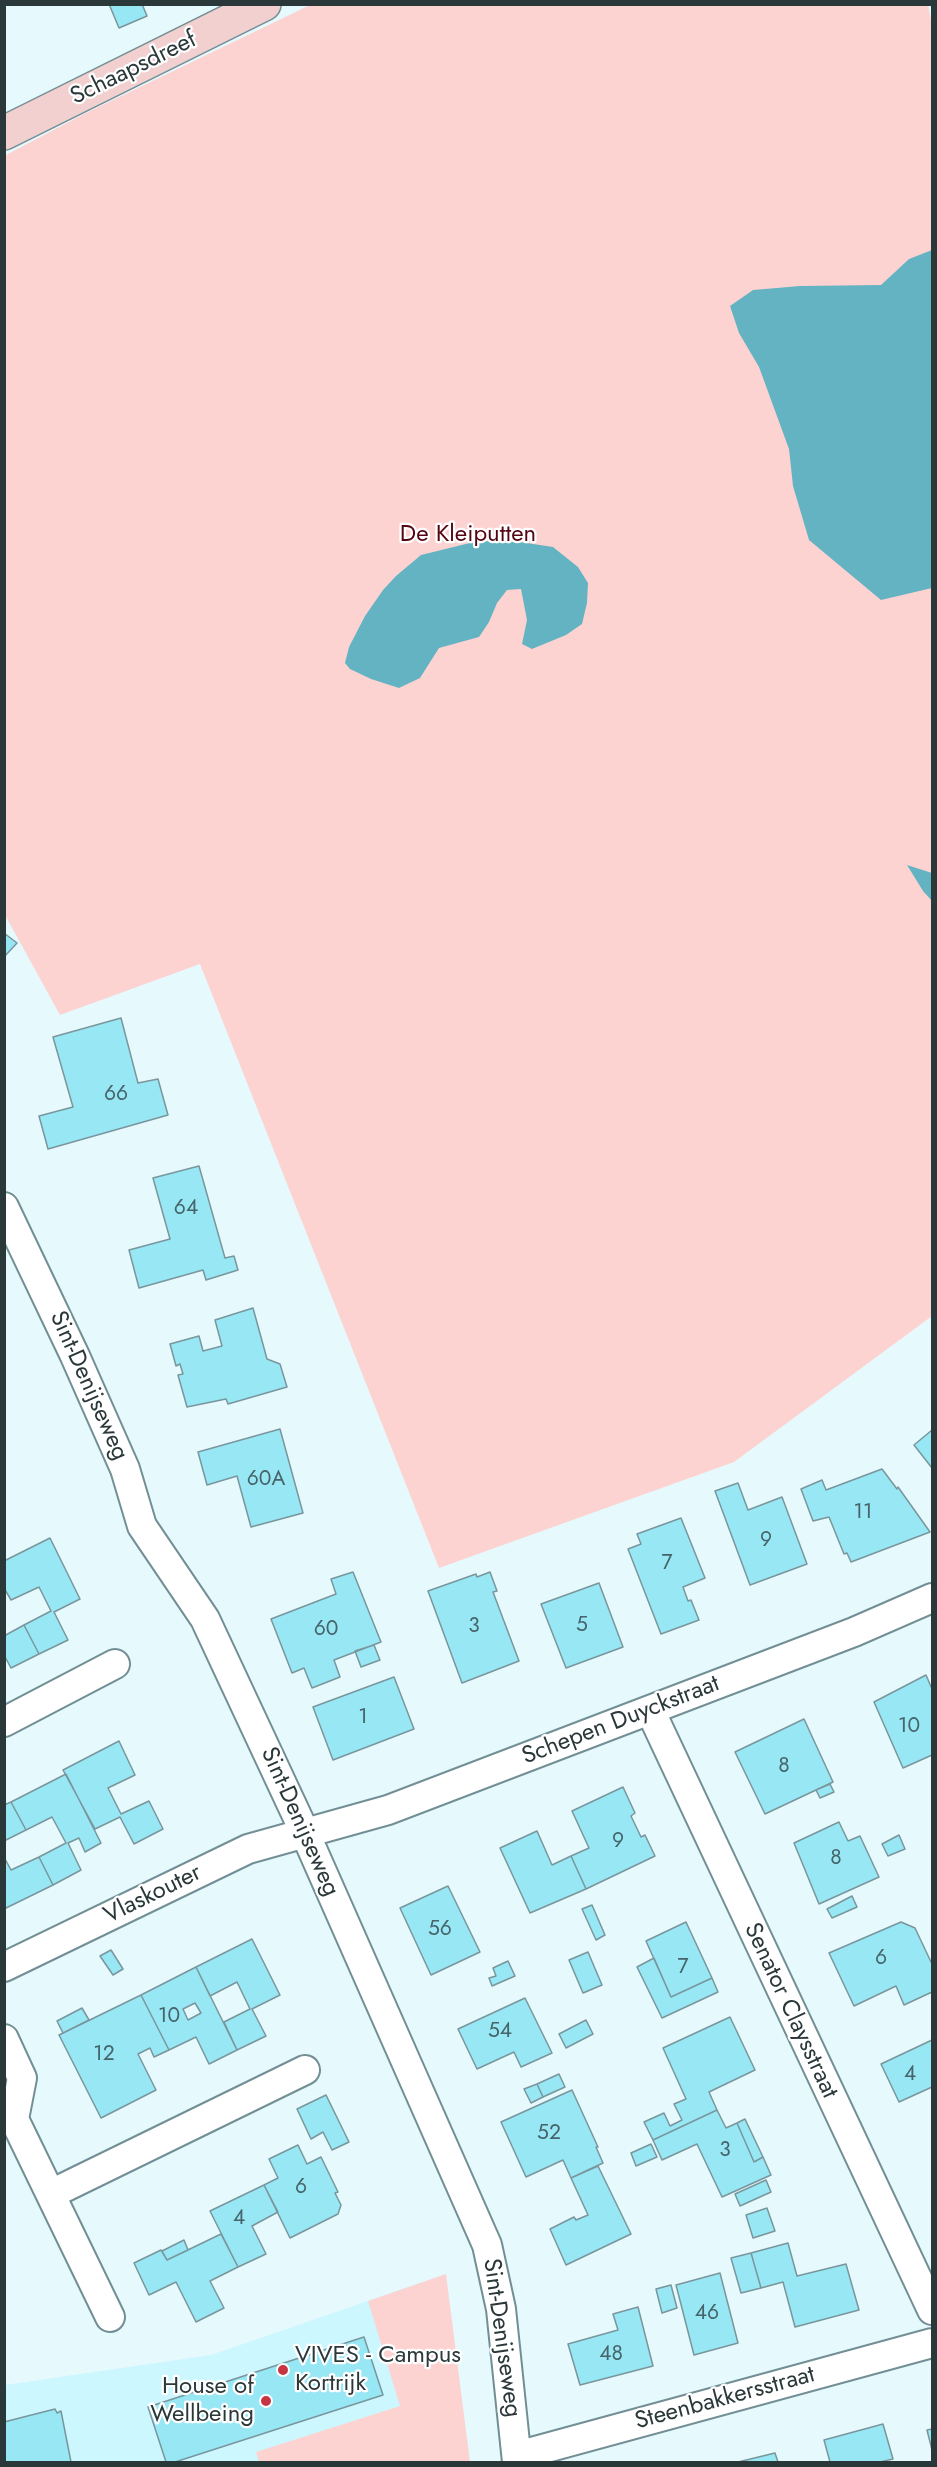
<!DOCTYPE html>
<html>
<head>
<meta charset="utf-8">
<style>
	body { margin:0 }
	#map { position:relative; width:937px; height:2467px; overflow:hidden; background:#e6f9fd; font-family:Jost,sans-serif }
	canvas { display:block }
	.frame { position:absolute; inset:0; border:6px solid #2b383a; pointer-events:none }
</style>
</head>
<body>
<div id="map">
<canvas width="937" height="2467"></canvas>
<div class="frame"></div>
</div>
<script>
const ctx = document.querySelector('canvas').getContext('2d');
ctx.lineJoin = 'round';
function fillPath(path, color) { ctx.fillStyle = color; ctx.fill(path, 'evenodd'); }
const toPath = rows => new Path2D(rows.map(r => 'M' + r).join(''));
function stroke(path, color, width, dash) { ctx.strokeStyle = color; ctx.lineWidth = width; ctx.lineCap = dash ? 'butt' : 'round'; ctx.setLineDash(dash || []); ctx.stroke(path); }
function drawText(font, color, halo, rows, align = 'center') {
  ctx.font = font + ' Jost,sans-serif'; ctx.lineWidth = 4.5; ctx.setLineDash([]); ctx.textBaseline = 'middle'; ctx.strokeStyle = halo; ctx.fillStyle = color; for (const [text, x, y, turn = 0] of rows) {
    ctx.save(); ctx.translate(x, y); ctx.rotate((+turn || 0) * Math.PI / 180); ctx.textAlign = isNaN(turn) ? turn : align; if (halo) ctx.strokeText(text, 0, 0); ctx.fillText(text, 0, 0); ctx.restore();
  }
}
fillPath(toPath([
	[446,2274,466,2462,5,2462,5,2385,211,2355]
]), '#cdf7ff');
fillPath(toPath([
	[310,5,928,5,932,25,932,1316,734,1462,439,1568,200,964,60,1015,5,915,4,156,84,114],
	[446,2274,470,2462,259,2462,256,2452,400,2406,368,2301]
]), '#fdd3d2');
fillPath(toPath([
	[932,250,932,588,881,600,809,540,793,486,789,449,759,367,739,333,730,306,753,290,800,286,881,285,909,259],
	[478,541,520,542,553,547,578,567,588,583,587,603,582,624,566,635,532,649,522,644,527,620,521,589,507,590,497,603,489,622,479,637,439,648,420,678,399,688,371,679,350,669,345,663,349,647,365,616,383,590,396,576,421,555],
	[907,865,932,873,932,901,923,891]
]), '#64b3c2');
const building = toPath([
	[109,4,142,4,147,16,119,28,109,4],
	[4,933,17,943,4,957,4,933],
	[121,1018,138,1083,158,1079,168,1115,48,1149,39,1116,73,1107,53,1037,121,1018],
	[199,1166,225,1258,234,1256,238,1270,206,1280,203,1270,139,1288,129,1250,170,1239,153,1178,199,1166],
	[253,1308,267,1359,280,1364,287,1387,228,1404,226,1399,187,1407,178,1375,183,1374,180,1364,176,1366,170,1344,199,1336,203,1351,222,1346,215,1320,253,1308],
	[280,1429,303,1513,251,1527,237,1476,207,1485,198,1452,280,1429],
	[932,1430,932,1468,914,1445,932,1430],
	[882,1469,897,1489,898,1487,930,1532,851,1562,847,1553,844,1554,829,1517,813,1521,801,1489,822,1480,826,1490,882,1469],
	[738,1483,748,1510,782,1497,807,1564,750,1585,715,1491,738,1483],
	[681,1518,705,1578,683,1587,688,1601,691,1600,699,1620,661,1634,628,1549,641,1544,637,1534,681,1518],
	[50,1538,80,1599,54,1612,68,1640,39,1654,24,1625,51,1611,39,1587,11,1600,4,1588,4,1561,50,1538],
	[353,1572,381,1642,334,1660,340,1677,312,1688,304,1668,292,1673,271,1619,336,1594,331,1579,353,1572],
	[490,1572,497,1591,493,1592,519,1661,462,1683,428,1591,476,1574,477,1577,490,1572],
	[599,1583,623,1647,566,1668,541,1604,599,1583],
	[24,1625,39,1654,11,1668,4,1655,4,1636,24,1625],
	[374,1645,380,1660,361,1667,355,1651,374,1645],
	[926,1675,932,1689,932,1755,903,1768,874,1702,926,1675],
	[394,1677,414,1729,333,1760,313,1707,394,1677],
	[804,1719,833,1782,765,1814,735,1752,804,1719],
	[119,1741,135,1775,108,1788,121,1814,149,1801,163,1829,134,1844,120,1817,95,1829,63,1770,119,1741],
	[66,1774,101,1843,85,1852,79,1838,68,1843,81,1870,53,1885,39,1857,66,1843,52,1817,26,1830,11,1802,66,1774],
	[830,1784,834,1792,820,1798,816,1790,830,1784],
	[623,1787,635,1813,631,1816,641,1837,645,1835,655,1856,586,1889,571,1856,589,1848,572,1811,623,1787],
	[11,1802,26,1830,4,1841,4,1805,11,1802],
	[839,1822,848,1841,860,1836,879,1877,819,1904,794,1843,839,1822],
	[537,1831,552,1865,571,1856,586,1889,530,1913,500,1848,537,1831],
	[899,1835,905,1849,888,1856,882,1844,899,1835],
	[4,1857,11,1870,39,1857,53,1885,4,1909,4,1857],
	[448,1886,480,1952,431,1975,400,1908,448,1886],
	[852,1896,857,1907,832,1918,827,1909,852,1896],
	[592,1905,605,1935,596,1940,582,1909,592,1905],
	[686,1922,712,1978,671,1997,646,1941,686,1922],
	[901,1922,915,1928,932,1964,932,1992,904,2005,896,1986,854,2006,829,1953,901,1922],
	[252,1939,280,1995,252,2009,266,2036,237,2050,224,2022,250,2009,237,1982,210,1996,196,1967,252,1939],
	[111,1950,123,1969,113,1975,100,1956,111,1950],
	[588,1952,602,1985,583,1993,569,1960,588,1952],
	[654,1958,671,1997,712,1978,718,1992,662,2018,637,1967,654,1958],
	[508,1961,515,1976,492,1986,489,1978,496,1976,493,1968,508,1961],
	[196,1967,237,2050,209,2064,196,2037,169,2050,141,1995,196,1967],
	[195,2003,201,2013,188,2020,183,2009,195,2003],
	[141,1995,169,2050,154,2057,150,2048,138,2054,156,2090,101,2118,59,2035,141,1995],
	[525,1998,552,2053,521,2067,514,2052,477,2069,458,2029,525,1998],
	[82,2008,89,2020,63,2033,57,2021,82,2008],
	[730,2017,755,2070,709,2092,717,2110,653,2140,644,2122,664,2113,670,2126,682,2120,674,2104,686,2099,663,2048,730,2017],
	[586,2020,593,2034,566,2048,559,2034,586,2020],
	[932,2040,932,2087,899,2102,881,2064,932,2040],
	[559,2074,565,2087,543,2097,537,2084,559,2074],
	[537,2084,543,2097,531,2103,524,2089,537,2084],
	[572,2090,598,2147,596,2147,603,2163,571,2178,563,2160,526,2177,501,2122,572,2090],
	[326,2095,349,2142,332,2150,323,2132,311,2139,297,2109,326,2095],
	[717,2110,726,2128,737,2123,754,2162,763,2157,771,2175,722,2197,697,2144,662,2160,653,2140,717,2110],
	[745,2119,763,2157,754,2162,737,2123,745,2119],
	[651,2144,657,2157,636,2166,631,2153,651,2144],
	[298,2145,307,2164,321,2157,338,2192,335,2193,341,2205,338,2214,290,2238,264,2185,278,2178,269,2159,298,2145],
	[598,2166,631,2234,566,2265,550,2229,574,2217,576,2220,588,2215,571,2178,598,2166],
	[766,2180,771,2192,740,2206,735,2194,766,2180],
	[264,2185,278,2212,252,2226,266,2254,238,2267,210,2211,264,2185],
	[767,2208,775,2231,753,2238,746,2215,767,2208],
	[221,2234,238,2267,210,2281,224,2308,196,2322,176,2282,149,2295,134,2263,161,2250,167,2260,221,2234],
	[184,2240,188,2250,167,2260,162,2251,184,2240],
	[788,2243,797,2276,846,2264,859,2310,795,2327,783,2282,761,2288,751,2253,788,2243],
	[751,2253,761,2288,741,2293,731,2258,751,2253],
	[720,2273,738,2343,694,2355,676,2285,720,2273],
	[671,2285,677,2308,662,2313,656,2289,671,2285],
	[638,2307,653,2366,580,2385,568,2344,618,2330,613,2314,638,2307],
	[364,2337,383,2395,175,2462,166,2462,148,2407,364,2337],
	[55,2409,57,2413,61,2411,71,2462,4,2462,4,2422,55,2409],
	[883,2424,893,2459,880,2462,830,2462,824,2440,883,2424],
	[932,2429,932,2450,927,2430,932,2429],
	[775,2453,778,2462,738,2462,775,2453]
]);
fillPath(building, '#97e7f5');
stroke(building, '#79969c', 1.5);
const street = toPath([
	[4,1207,75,1356,125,1469,142,1526,205,1619,305,1833,487,2245,501,2309,517,2462],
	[650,1710,932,2310],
	[4,1722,115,1664],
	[4,1967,248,1849,388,1810,854,1632,932,1598],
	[4,2039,22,2078,14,2119,110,2317],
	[51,2194,305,2070],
	[517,2456,932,2343]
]);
const secondary = toPath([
	[4,133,264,4]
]);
stroke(street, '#728f95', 32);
stroke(secondary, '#728f95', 36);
stroke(street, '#fff', 28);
stroke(secondary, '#f2d0d0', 33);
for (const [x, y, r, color] of [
	[283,2370,6,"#c63642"],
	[266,2401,6,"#c63642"]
]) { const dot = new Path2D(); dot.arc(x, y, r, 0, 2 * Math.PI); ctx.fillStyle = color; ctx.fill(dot); stroke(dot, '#fff', 2); }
drawText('21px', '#466469', null, [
	["66",116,1095],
	["64",186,1209],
	["60A",266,1480],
	["11",863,1513],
	["9",766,1541],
	["7",667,1564],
	["5",582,1626],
	["3",474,1627],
	["60",326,1630],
	["1",363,1718],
	["10",909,1727],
	["8",784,1767],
	["9",618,1842],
	["8",836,1859],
	["56",440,1930],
	["6",881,1959],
	["7",683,1968],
	["10",169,2017],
	["54",500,2032],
	["12",104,2055],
	["4",910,2075],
	["52",549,2134],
	["3",725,2151],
	["6",301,2188],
	["4",239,2219],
	["46",707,2314],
	["48",611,2355]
]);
drawText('24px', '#2b383a', '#fff', [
	["Schaapsdreef",134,69,-26],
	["Sint-Denijseweg",88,1386,66],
	["Schepen Duyckstraat",621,1721,-21],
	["Sint-Denijseweg",299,1822,66],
	["Vlaskouter",153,1895,-26],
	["Senator Claysstraat",790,2011,65],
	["Sint-Denijseweg",501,2338,82],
	["Steenbakkersstraat",725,2399,-15]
]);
drawText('24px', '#550411', '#fff', [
	["De Kleiputten",468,535]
]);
drawText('24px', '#2b383a', '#fff', [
	["VIVES - Campus",295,2356],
	["Kortrijk",295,2384],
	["House of",254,2387,"right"],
	["Wellbeing",254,2415,"right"]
], 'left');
</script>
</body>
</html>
